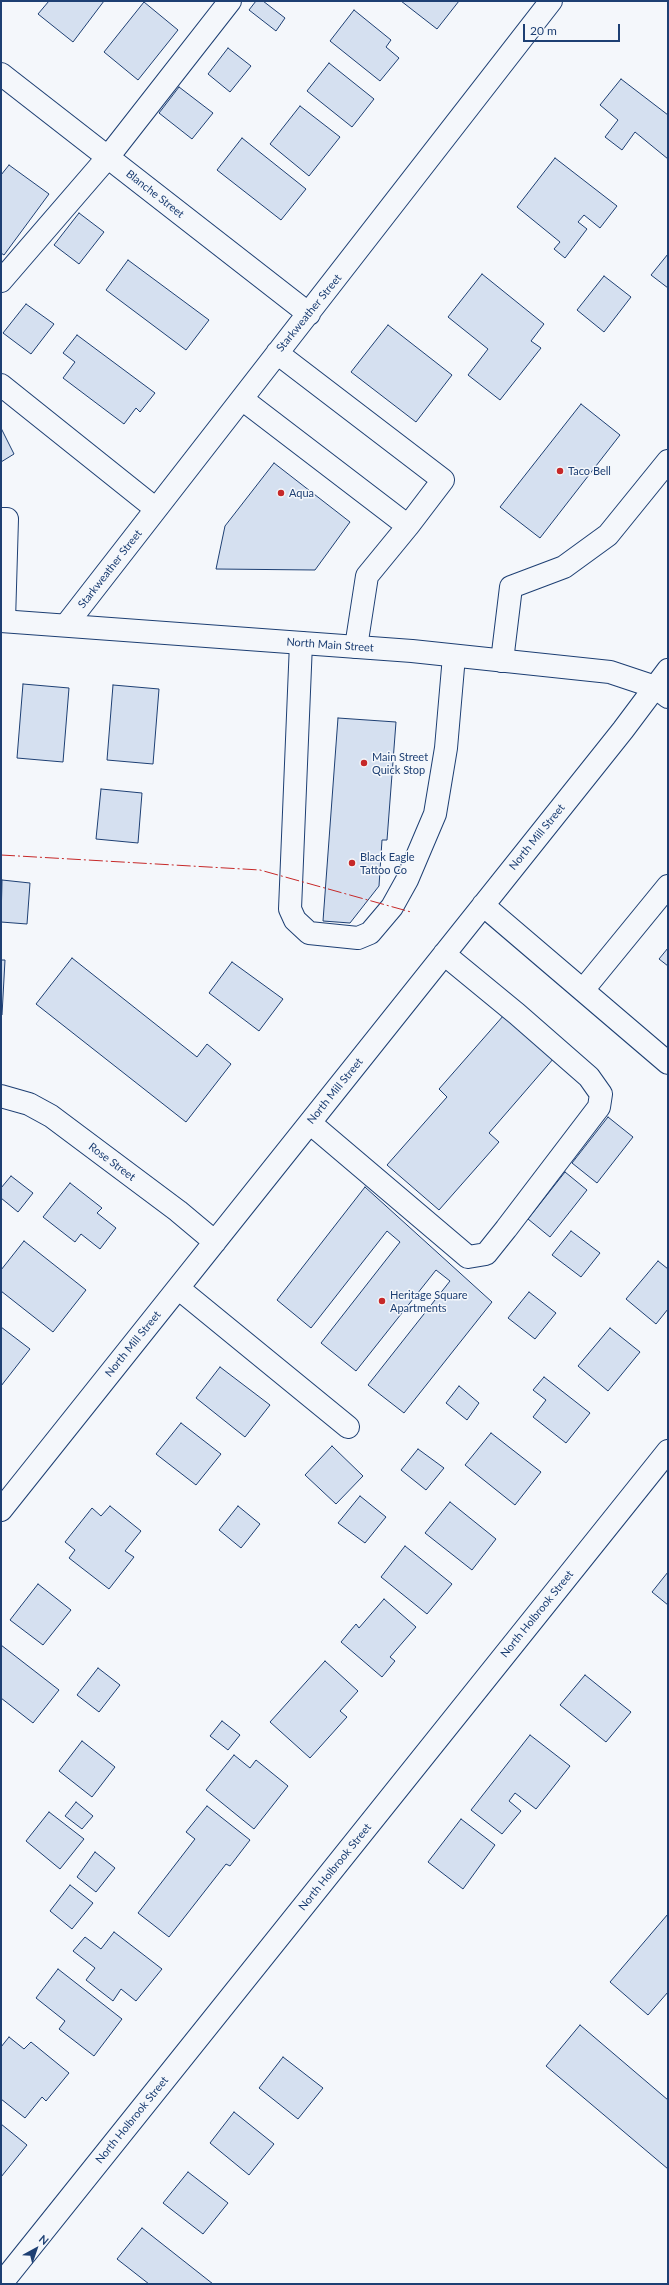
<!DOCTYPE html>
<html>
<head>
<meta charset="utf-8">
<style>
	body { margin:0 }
	#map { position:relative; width:669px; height:2285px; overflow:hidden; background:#f4f7fb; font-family:Lato,sans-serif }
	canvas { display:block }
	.frame { position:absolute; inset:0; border:2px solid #1d3f73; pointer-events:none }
	.north { position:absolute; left:16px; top:2229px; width:40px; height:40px; -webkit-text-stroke:3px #f4f7fb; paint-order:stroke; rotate:40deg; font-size:11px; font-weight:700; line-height:16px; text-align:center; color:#1d3f73 }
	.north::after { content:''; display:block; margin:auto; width:14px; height:18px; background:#1d3f73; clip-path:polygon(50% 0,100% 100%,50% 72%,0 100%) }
	.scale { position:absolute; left:523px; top:24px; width:97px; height:18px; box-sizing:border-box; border:2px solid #1d3f73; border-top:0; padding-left:5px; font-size:12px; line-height:14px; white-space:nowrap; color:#1d3f73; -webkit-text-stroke:3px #f4f7fb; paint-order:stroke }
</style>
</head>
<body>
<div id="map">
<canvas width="669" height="2285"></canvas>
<div class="frame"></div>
<div class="north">N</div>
<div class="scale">20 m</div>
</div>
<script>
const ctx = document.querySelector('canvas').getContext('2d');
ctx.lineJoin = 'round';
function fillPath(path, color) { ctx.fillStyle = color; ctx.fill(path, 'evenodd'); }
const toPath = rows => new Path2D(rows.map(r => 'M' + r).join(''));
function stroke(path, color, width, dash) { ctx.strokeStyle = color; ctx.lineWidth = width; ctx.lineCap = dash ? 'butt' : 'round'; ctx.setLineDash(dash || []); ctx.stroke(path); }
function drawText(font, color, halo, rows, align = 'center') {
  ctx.font = font + ' Lato,sans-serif'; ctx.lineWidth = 3; ctx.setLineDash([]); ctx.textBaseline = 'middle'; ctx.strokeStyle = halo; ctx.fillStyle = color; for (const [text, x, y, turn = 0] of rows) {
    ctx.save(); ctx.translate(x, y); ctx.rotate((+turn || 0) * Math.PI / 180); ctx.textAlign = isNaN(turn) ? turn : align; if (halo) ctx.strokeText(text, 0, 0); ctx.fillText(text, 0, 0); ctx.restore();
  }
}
const building = toPath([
	[49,1,104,1,73,42,38,14,49,1],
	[256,1,263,1,285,18,276,31,249,10,256,1],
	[401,1,459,1,437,29,401,1],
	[144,2,178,30,138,80,104,52,144,2],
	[354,10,391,40,386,47,399,58,380,81,330,41,354,10],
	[228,48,251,66,230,92,208,74,228,48],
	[329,63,374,99,352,127,307,91,329,63],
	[621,79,668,115,668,159,635,132,622,150,605,137,618,120,600,105,621,79],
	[179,87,213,113,192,139,159,113,179,87],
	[300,106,340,137,309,176,270,144,300,106],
	[242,138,306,189,281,220,217,170,242,138],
	[555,158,617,206,600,228,584,215,578,222,587,229,565,258,554,249,560,242,517,207,555,158],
	[9,165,49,194,4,255,1,253,1,175,9,165],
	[79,213,104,232,79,264,54,245,79,213],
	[668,254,668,288,651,275,668,254],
	[128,260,209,320,186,350,106,290,128,260],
	[482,274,544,324,531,341,541,348,500,400,468,375,488,349,448,317,482,274],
	[604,276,631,297,604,332,577,310,604,276],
	[26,304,54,324,31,354,3,333,26,304],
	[388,325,452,375,416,422,351,372,388,325],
	[77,335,155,393,140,412,136,408,124,424,63,378,75,362,63,353,77,335],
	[581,404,620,435,540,538,500,507,581,404],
	[1,428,14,454,1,462,1,428],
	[274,463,350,522,315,570,216,569,225,526,274,463],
	[23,684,69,688,63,762,17,758,23,684],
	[113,685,159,689,153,764,107,760,113,685],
	[338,718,396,722,387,840,382,840,379,886,350,923,323,921,338,718],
	[101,789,142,793,138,843,96,839,101,789],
	[2,880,30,883,27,924,1,922,2,880],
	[668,948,668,966,659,959,668,948],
	[72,958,197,1057,207,1044,231,1064,186,1122,36,1004,72,958],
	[1,960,5,960,2,1015,1,1015,1,960],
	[232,962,283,999,259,1031,209,993,232,962],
	[504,1015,554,1058,489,1133,499,1142,439,1210,387,1165,447,1097,439,1089,504,1015],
	[608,1117,633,1137,597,1183,572,1163,608,1117],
	[565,1172,587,1190,550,1237,528,1219,565,1172],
	[11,1176,33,1193,18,1212,1,1198,1,1188,11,1176],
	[70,1183,102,1208,97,1213,116,1228,100,1249,81,1234,75,1242,43,1217,70,1183],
	[365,1187,492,1302,404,1413,368,1385,450,1281,436,1270,356,1371,321,1343,400,1242,387,1231,311,1328,277,1300,365,1187],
	[571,1231,600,1253,581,1277,552,1255,571,1231],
	[24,1241,86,1290,53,1332,1,1291,1,1270,24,1241],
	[658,1261,668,1269,668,1309,656,1324,626,1299,658,1261],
	[529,1292,556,1313,535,1339,508,1318,529,1292],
	[1,1327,30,1349,1,1386,1,1327],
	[610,1328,640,1352,608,1391,578,1366,610,1328],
	[220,1367,270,1405,245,1437,196,1398,220,1367],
	[544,1377,590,1413,566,1443,533,1417,546,1400,533,1390,544,1377],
	[459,1386,479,1403,467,1420,446,1403,459,1386],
	[181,1423,221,1454,196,1485,156,1454,181,1423],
	[491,1433,541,1472,515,1505,465,1465,491,1433],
	[332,1446,363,1476,336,1504,305,1475,332,1446],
	[418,1449,444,1468,426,1490,401,1470,418,1449],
	[360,1496,386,1517,365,1543,338,1523,360,1496],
	[450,1502,496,1539,472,1570,425,1533,450,1502],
	[110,1506,141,1531,125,1551,134,1557,109,1589,69,1558,75,1550,65,1542,92,1508,101,1516,110,1506],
	[238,1506,260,1524,241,1548,219,1530,238,1506],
	[405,1546,452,1584,427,1614,381,1577,405,1546],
	[668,1572,668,1605,652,1592,668,1572],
	[38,1584,71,1610,43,1645,10,1620,38,1584],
	[384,1599,416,1627,390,1657,395,1661,382,1677,341,1642,356,1624,359,1628,384,1599],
	[1,1645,59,1690,33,1723,1,1698,1,1645],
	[325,1661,358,1691,340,1711,347,1717,310,1758,270,1722,325,1661],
	[98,1668,120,1685,99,1712,77,1695,98,1668],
	[585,1675,631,1712,606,1742,560,1705,585,1675],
	[222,1721,240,1735,228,1750,210,1736,222,1721],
	[530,1735,570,1766,536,1809,515,1793,509,1801,521,1811,502,1834,471,1810,530,1735],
	[82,1741,115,1767,92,1797,59,1771,82,1741],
	[234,1755,250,1768,256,1760,288,1786,254,1829,206,1790,234,1755],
	[76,1802,93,1816,82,1829,65,1816,76,1802],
	[207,1806,250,1840,230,1866,226,1864,169,1937,138,1913,195,1839,186,1832,207,1806],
	[49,1812,84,1839,60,1869,26,1841,49,1812],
	[461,1819,495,1845,463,1889,428,1862,461,1819],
	[95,1852,115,1868,96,1892,77,1877,95,1852],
	[70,1885,93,1903,72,1929,50,1911,70,1885],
	[668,1914,668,1992,648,2015,610,1982,668,1914],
	[114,1932,162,1969,136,2001,121,1989,113,2001,86,1980,95,1968,73,1951,85,1937,101,1949,114,1932],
	[58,1969,122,2019,94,2056,59,2029,65,2021,36,1998,58,1969],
	[580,2025,668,2100,668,2169,546,2066,580,2025],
	[9,2037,24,2049,31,2042,69,2073,46,2101,42,2097,25,2118,1,2099,1,2047,9,2037],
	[283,2057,323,2088,298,2119,259,2088,283,2057],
	[234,2112,274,2144,249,2175,210,2143,234,2112],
	[1,2124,27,2145,1,2177,1,2124],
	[188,2172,228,2203,203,2234,163,2203,188,2172],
	[142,2228,213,2284,149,2284,117,2259,142,2228]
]);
fillPath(building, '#d5e0f0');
stroke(building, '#1d3f73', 1);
const minor = toPath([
	[1,74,309,314],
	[1,281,108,157,230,1],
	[277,353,443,480,408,526],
	[1,385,156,509],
	[242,399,408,526,367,576,356,647],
	[1,519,7,519,4,621],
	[66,625,551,1],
	[301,643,290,909,295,920,309,933,358,938,370,933,392,907,407,880,435,814,446,748,454,656],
	[502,661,511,587,564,567,608,535,668,461],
	[483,905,668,1063],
	[583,990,668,886],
	[1,1096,29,1104,51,1116,178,1211,215,1242],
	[310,1123,468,1257,486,1254,506,1229,599,1107,601,1094,589,1077,517,1014,444,954],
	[178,1288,348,1427],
	[1,1510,623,730,668,670],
	[1,2284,668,1451]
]);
const major = toPath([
	[1,621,412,651,610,672,655,687,668,697]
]);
stroke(minor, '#1d3f73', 24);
stroke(major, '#1d3f73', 24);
stroke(minor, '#f4f7fb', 22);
stroke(major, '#f4f7fb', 22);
stroke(toPath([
	[1,855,260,870,411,912]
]), '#c62828', 1, [14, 3, 2, 3]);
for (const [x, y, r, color] of [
	[560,471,4,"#c62828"],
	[281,493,4,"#c62828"],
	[364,763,4,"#c62828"],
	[352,863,4,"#c62828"],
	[382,1301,4,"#c62828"]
]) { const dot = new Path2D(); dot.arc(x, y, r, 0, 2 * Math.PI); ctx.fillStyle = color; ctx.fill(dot); stroke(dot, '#f4f7fb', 1.5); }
drawText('11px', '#1d3f73', '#f4f7fb', [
	["Blanche Street",155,194,38],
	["Starkweather Street",309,313,-51],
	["Starkweather Street",110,569,-52],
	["North Main Street",330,645,4],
	["North Mill Street",537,837,-51],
	["North Mill Street",335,1091,-51],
	["Rose Street",112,1162,37],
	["North Mill Street",133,1344,-51],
	["North Holbrook Street",537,1614,-51],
	["North Holbrook Street",335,1867,-51],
	["North Holbrook Street",132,2120,-51]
]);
drawText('11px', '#1d3f73', '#f4f7fb', [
	["Taco Bell",568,471],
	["Aqua",289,493],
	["Main Street",372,757],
	["Quick Stop",372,770],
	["Black Eagle",360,857],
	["Tattoo Co",360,870],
	["Heritage Square",390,1295],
	["Apartments",390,1308]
], 'left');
</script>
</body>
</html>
